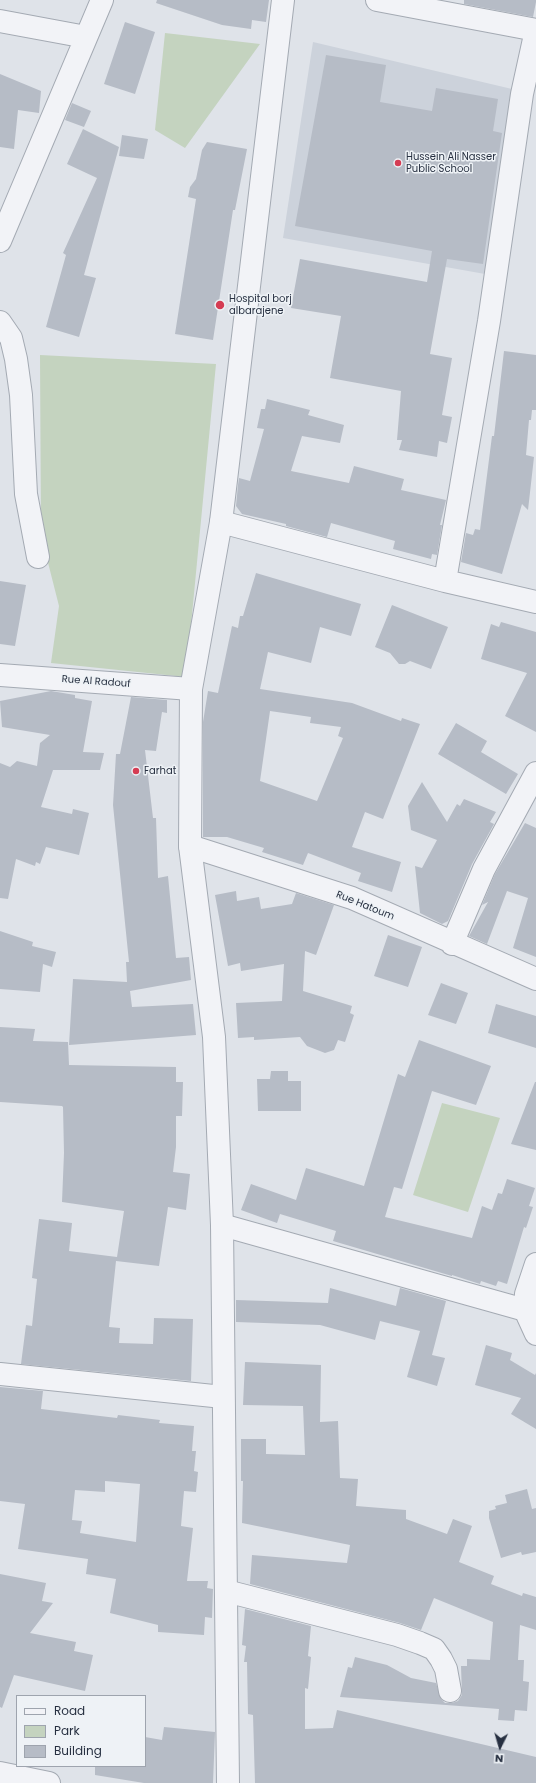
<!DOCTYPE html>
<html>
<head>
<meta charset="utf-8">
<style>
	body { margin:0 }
	#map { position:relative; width:536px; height:1783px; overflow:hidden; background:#dfe3e9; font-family:Poppins,sans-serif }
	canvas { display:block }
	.legend { position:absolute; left:16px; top:1695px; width:130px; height:72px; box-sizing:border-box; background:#eef2f6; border:1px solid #9ea4ae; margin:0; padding:5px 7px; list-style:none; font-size:12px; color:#273041 }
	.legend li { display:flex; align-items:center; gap:8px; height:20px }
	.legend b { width:20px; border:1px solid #9ea4ae }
	.north { position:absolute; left:480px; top:1727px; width:40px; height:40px; -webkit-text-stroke:3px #eef2f6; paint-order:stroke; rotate:185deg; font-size:11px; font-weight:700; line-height:16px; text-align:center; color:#273041 }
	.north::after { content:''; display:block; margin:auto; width:14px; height:18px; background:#273041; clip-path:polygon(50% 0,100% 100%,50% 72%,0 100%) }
</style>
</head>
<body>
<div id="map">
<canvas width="536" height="1783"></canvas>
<ul class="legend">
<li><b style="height:5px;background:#f2f3f7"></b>Road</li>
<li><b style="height:11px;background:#c4d3bf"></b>Park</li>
<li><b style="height:11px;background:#b6bcc6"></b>Building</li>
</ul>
<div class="north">N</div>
</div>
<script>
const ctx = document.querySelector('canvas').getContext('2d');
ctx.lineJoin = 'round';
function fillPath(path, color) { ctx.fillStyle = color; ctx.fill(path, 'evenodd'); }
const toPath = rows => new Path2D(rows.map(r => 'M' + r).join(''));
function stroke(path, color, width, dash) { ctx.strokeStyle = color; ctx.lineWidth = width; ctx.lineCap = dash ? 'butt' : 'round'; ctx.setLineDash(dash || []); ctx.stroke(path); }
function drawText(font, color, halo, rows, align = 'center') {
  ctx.font = font + ' Poppins,sans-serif'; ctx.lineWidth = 3; ctx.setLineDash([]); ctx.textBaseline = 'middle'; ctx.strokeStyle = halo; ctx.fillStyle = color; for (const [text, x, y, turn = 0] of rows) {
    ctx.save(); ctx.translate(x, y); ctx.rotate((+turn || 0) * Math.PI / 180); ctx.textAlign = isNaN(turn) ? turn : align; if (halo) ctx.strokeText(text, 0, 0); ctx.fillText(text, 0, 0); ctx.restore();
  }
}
fillPath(toPath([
	[313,42,512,89,485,274,283,238]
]), '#ccd2db');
fillPath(toPath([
	[165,33,260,44,185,148,155,130],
	[40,355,216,364,186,677,51,663,59,606,41,535],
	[442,1103,500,1118,468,1212,413,1195]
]), '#c4d3bf');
fillPath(toPath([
	[157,0,269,0,266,22,252,20,251,29,222,25,156,3],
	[464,0,536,0,536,2,533,17,464,4],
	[125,22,155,32,135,94,104,84],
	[326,55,386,65,380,102,432,111,436,88,498,99,493,131,502,133,483,264,447,259,430,354,452,358,442,415,452,417,447,443,439,441,437,457,399,450,402,440,397,440,401,391,330,378,341,316,291,308,300,259,427,282,432,251,295,226],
	[0,74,41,91,39,113,18,110,14,149,0,147],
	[72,103,91,111,84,127,65,120],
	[83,129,119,147,84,275,96,278,79,337,46,327,66,255,63,253,97,178,67,164],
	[122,135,148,139,144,159,119,156],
	[207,142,247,149,235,210,233,210,213,340,175,334,196,199,188,197,190,187,196,179,202,150],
	[504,351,536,355,536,410,532,410,531,420,529,420,526,455,534,457,528,510,522,504,502,574,461,562,466,533,473,535,475,529,480,530,492,436,494,436],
	[267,399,310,410,308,415,344,425,340,443,302,436,291,471,349,483,354,466,404,479,401,490,446,500,440,525,442,525,437,555,432,554,431,559,393,549,395,541,331,523,327,537,286,526,286,524,242,514,236,506,238,485,239,478,250,481,264,429,257,428,261,409,265,409],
	[256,573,361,604,351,636,320,627,311,663,268,652,260,689,352,703,401,721,402,718,420,724,383,819,365,812,352,847,401,862,392,892,358,881,361,873,308,853,303,865,262,852,264,848,227,837,203,837,203,722,208,691,218,693,232,626,238,628,240,616,243,616],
	[270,711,311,717,310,723,341,727,338,736,343,738,317,801,260,781],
	[0,581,26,585,15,646,0,644],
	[392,605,448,627,431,669,410,661,405,664,399,664,390,653,375,647],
	[501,622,536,632,536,732,505,716,527,673,481,659,491,624,499,627],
	[51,691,75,695,75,698,92,701,83,752,104,753,100,770,53,770,41,807,72,814,73,809,89,813,79,855,46,847,40,864,36,862,35,866,16,859,8,899,0,898,0,763,10,767,17,761,37,766,40,743,50,735,2,727,0,701],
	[131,697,167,700,167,713,162,712,156,751,145,750,153,818,156,818,158,878,168,876,176,958,189,957,191,980,130,991,132,1007,193,1004,196,1035,69,1045,73,979,127,982,126,962,129,962,113,805,116,754,120,754],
	[456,723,487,741,481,752,518,774,506,794,438,754],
	[422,782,447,822,457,804,460,806,464,799,496,812,490,822,494,824,472,864,448,921,442,924,420,913,415,866,422,868,437,840,411,830,408,806],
	[525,823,536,828,536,957,513,948,528,898,507,891,487,944,469,936,488,902,482,905,495,874],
	[236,891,237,901,259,897,261,909,292,904,296,893,334,905,316,955,305,951,303,991,352,1006,350,1013,354,1015,345,1042,338,1040,334,1050,325,1053,307,1046,300,1037,254,1040,254,1037,238,1038,236,1003,282,1001,284,964,241,971,240,963,228,966,215,895],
	[0,931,33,942,32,946,56,952,52,967,43,964,40,992,0,989],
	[388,935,422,947,408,987,374,976],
	[441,983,468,993,456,1024,428,1015],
	[496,1004,536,1016,536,1048,488,1033],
	[0,1027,35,1029,33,1041,68,1042,69,1065,176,1067,176,1082,183,1082,182,1116,176,1116,176,1147,173,1172,190,1174,186,1210,168,1207,159,1266,116,1261,109,1327,120,1328,119,1343,153,1344,154,1318,193,1319,191,1381,21,1364,26,1325,32,1326,37,1279,32,1278,39,1219,72,1223,69,1251,117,1257,124,1211,62,1202,64,1153,63,1107,62,1106,0,1102],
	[419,1040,491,1066,476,1105,432,1091,402,1189,394,1187,385,1217,472,1238,482,1206,492,1210,498,1193,502,1194,507,1179,535,1188,529,1206,533,1207,526,1228,524,1227,507,1284,498,1281,496,1286,481,1281,480,1284,452,1275,452,1276,333,1241,336,1231,280,1214,277,1223,241,1210,251,1184,296,1200,306,1168,364,1186,398,1074,405,1077],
	[271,1071,288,1071,288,1081,301,1081,301,1111,258,1111,257,1079,270,1079],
	[535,1082,536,1082,536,1150,511,1144],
	[330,1288,396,1306,400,1288,446,1301,432,1355,445,1358,437,1386,407,1377,420,1331,380,1321,375,1340,320,1325,236,1322,236,1300,328,1303],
	[486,1345,512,1353,510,1360,535,1375,536,1373,536,1429,511,1414,521,1398,475,1385],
	[245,1362,321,1365,320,1422,338,1421,340,1478,358,1479,356,1506,406,1510,406,1519,447,1534,453,1519,472,1526,459,1562,494,1576,491,1584,522,1596,523,1593,536,1597,536,1630,520,1625,518,1660,524,1660,523,1681,529,1682,527,1711,515,1710,514,1721,498,1720,499,1709,340,1697,348,1667,352,1668,355,1657,387,1665,411,1678,436,1683,441,1699,445,1703,452,1703,458,1701,462,1695,461,1666,467,1666,467,1659,490,1660,493,1622,434,1598,421,1630,400,1623,250,1584,252,1555,347,1563,350,1545,242,1523,243,1481,241,1481,241,1439,266,1439,266,1454,305,1455,303,1406,243,1405],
	[0,1387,43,1391,41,1409,117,1418,118,1415,160,1420,159,1423,194,1426,192,1451,196,1451,194,1471,198,1472,196,1492,184,1491,181,1526,193,1528,187,1581,208,1581,207,1588,213,1589,212,1618,205,1617,204,1635,158,1632,158,1625,110,1613,116,1579,86,1574,88,1559,18,1549,25,1504,0,1501],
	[105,1481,140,1484,136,1542,80,1533,82,1521,72,1520,75,1490,105,1492],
	[527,1489,532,1509,536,1508,536,1552,522,1555,521,1552,501,1558,489,1518,489,1511,496,1509,495,1506,507,1503,505,1495],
	[0,1574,46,1583,42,1601,53,1603,30,1633,76,1642,74,1651,93,1655,85,1691,14,1675,2,1708,0,1707],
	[245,1609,311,1626,308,1656,311,1657,308,1689,305,1688,305,1729,333,1728,337,1710,536,1757,536,1783,255,1783,253,1715,248,1714,247,1662,244,1662,246,1646,242,1645],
	[164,1727,215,1732,213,1783,144,1783,95,1775,95,1766,145,1766,145,1737,162,1740]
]), '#b6bcc6');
const minor = toPath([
	[377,0,536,30],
	[0,21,86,37],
	[0,241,102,0],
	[0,322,11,338,16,359,21,395,26,494,38,557],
	[221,522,445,581,536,602],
	[445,581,489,321,522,94,536,30],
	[190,846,352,898,536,979],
	[452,944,484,869,536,773],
	[222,1225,525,1310],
	[536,1264,526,1294,525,1310,536,1334],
	[0,1374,223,1397],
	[226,1591,397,1635,420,1643,434,1649,441,1659,446,1669,450,1691],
	[0,1773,49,1783]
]);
const tertiary = toPath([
	[0,675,191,689],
	[228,1783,222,1225,214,1037,190,846,191,689,221,522,283,0]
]);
stroke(minor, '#a4aab3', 24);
stroke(tertiary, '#a4aab3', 24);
stroke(minor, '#f2f3f7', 22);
stroke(tertiary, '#f2f3f7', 22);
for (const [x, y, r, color] of [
	[398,163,4,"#d53c53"],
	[220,305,5,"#d53c53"],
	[136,771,4,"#d53c53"]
]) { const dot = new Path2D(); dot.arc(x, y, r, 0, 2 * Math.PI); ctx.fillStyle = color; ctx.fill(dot); stroke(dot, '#eef2f6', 1.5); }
drawText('10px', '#273041', '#eef2f6', [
	["Hussein Ali Nasser",406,157],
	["Public School",406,169],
	["Hospital borj",229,299],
	["albarajene",229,311],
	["Farhat",144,771]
], 'left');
drawText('10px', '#273041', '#eef2f6', [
	["Rue Al Radouf",96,682,4],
	["Rue Hatoum",365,906,22]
]);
</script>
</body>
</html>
